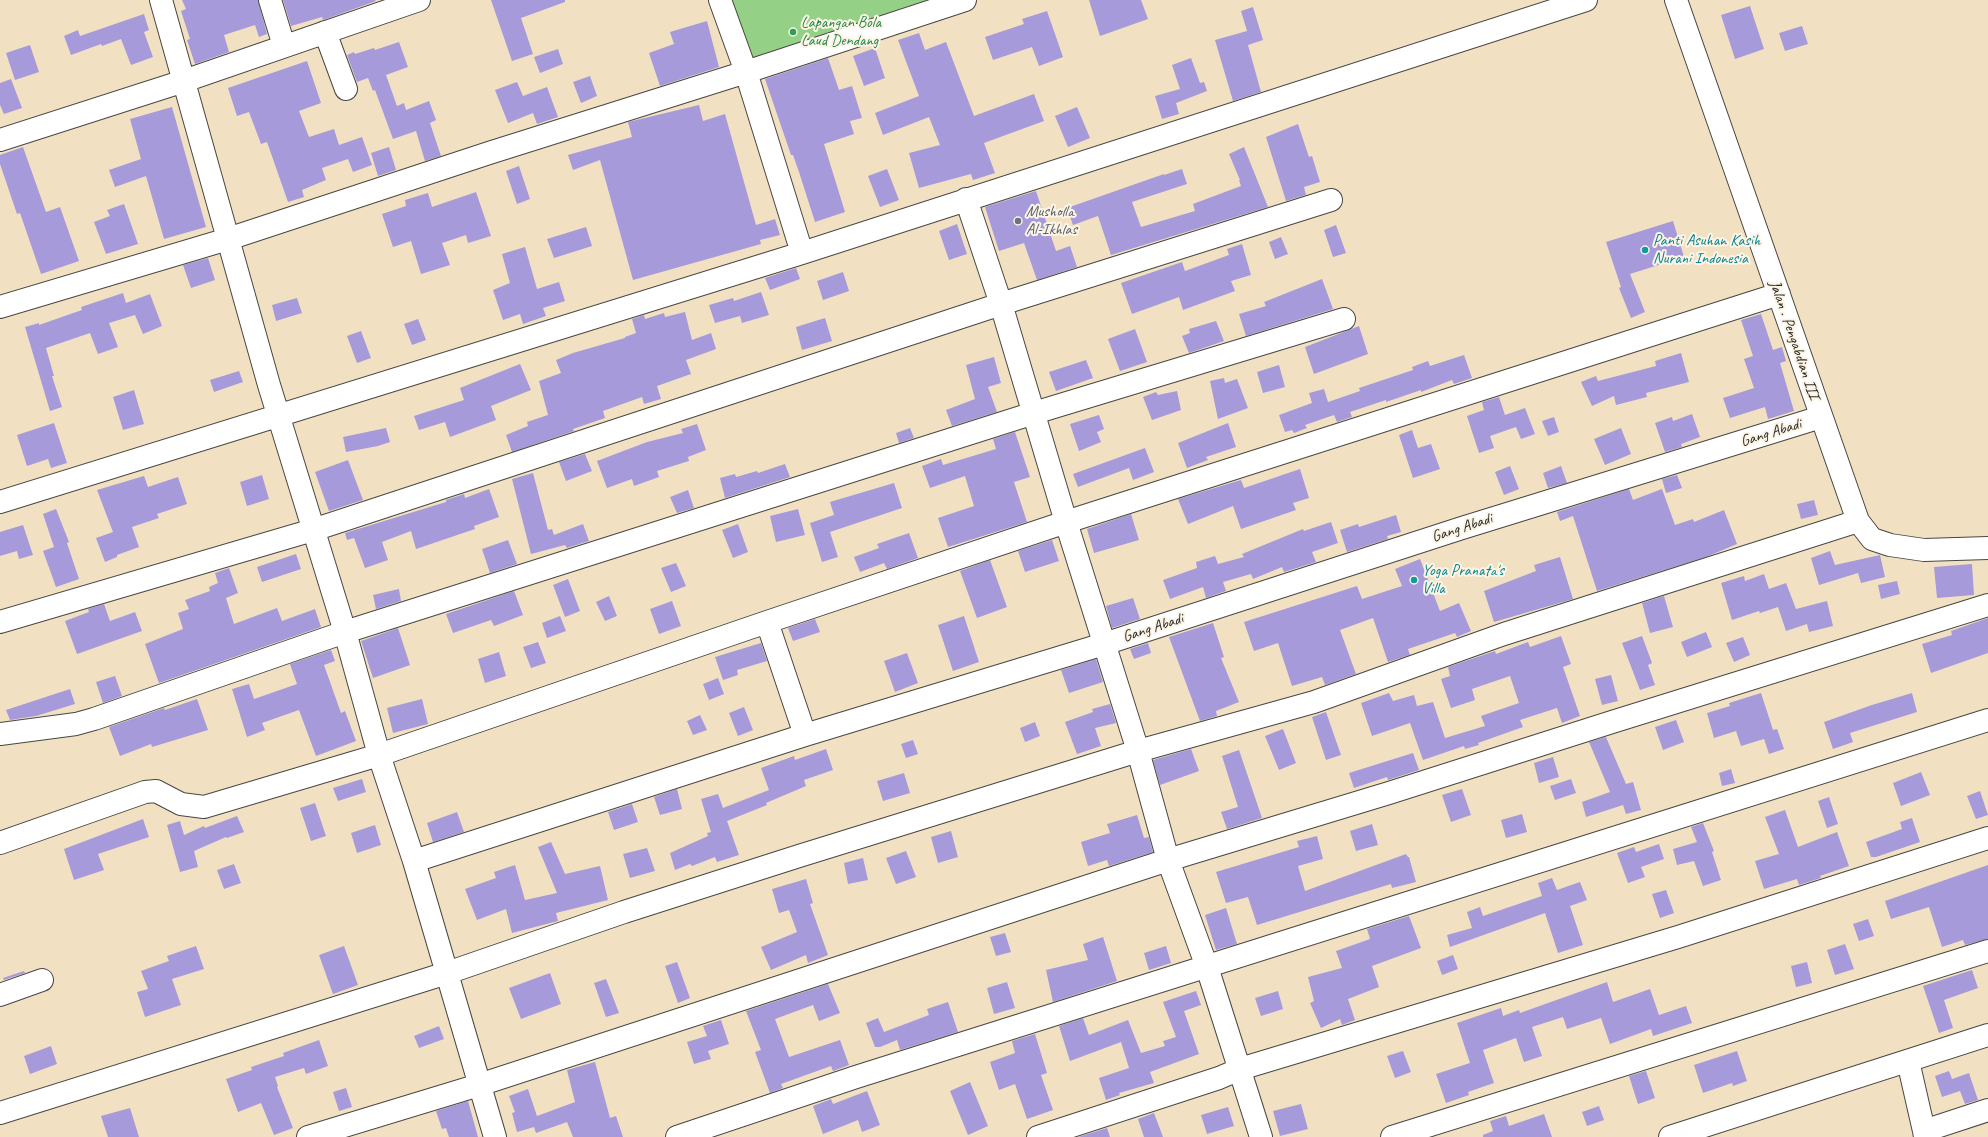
<!DOCTYPE html>
<html>
<head>
<meta charset="utf-8">
<style>
	body { margin:0 }
	canvas { display:block; background:#f1e1c2 }
</style>
</head>
<body>
<canvas width="1988" height="1137"></canvas>
<script>
const ctx = document.querySelector('canvas').getContext('2d');
ctx.lineJoin = 'round';
function fillPath(path, color) { ctx.fillStyle = color; ctx.fill(path, 'evenodd'); }
const toPath = rows => new Path2D(rows.map(r => 'M' + r).join(''));
function stroke(path, color, width, dash) { ctx.strokeStyle = color; ctx.lineWidth = width; ctx.lineCap = dash ? 'butt' : 'round'; ctx.setLineDash(dash || []); ctx.stroke(path); }
function drawText(font, color, halo, rows, align = 'center') {
  ctx.font = font + ' Caveat,sans-serif'; ctx.lineWidth = 4; ctx.setLineDash([]); ctx.textBaseline = 'middle'; ctx.strokeStyle = halo; ctx.fillStyle = color; for (const [text, x, y, turn = 0] of rows) {
    ctx.save(); ctx.translate(x, y); ctx.rotate((+turn || 0) * Math.PI / 180); ctx.textAlign = isNaN(turn) ? turn : align; if (halo) ctx.strokeText(text, 0, 0); ctx.fillText(text, 0, 0); ctx.restore();
  }
}
fillPath(toPath([
	[728,0,943,0,750,65]
]), '#94d186');
fillPath(toPath([
	[182,0,258,0,267,34,259,37,255,25,224,35,229,52,195,64,187,40,190,39,181,11,186,9],
	[283,0,375,0,376,1,323,20,322,17,291,26],
	[491,0,565,0,565,2,521,18,533,54,512,61],
	[1089,0,1141,0,1148,19,1100,36],
	[1750,6,1764,49,1735,59,1721,15],
	[1253,7,1263,40,1248,45,1261,92,1233,101,1215,40,1247,31,1241,11],
	[1047,11,1063,57,1039,66,1032,47,993,60,985,37,1024,24,1022,19],
	[144,14,149,30,144,32,153,57,131,65,121,39,102,46,101,44,71,55,64,36,78,30,80,36],
	[707,21,719,67,660,86,649,53,674,44,670,32],
	[1802,26,1808,44,1785,51,1779,33],
	[919,33,925,50,946,42,974,116,1034,94,1044,121,984,143,995,173,973,180,971,174,919,188,909,153,940,145,929,117,883,135,875,113,919,96,898,40],
	[399,42,408,67,386,75,397,106,404,103,406,110,429,101,436,120,430,123,441,156,425,161,416,131,393,139,375,90,373,91,368,78,357,82,347,55,354,52,355,54,374,48,375,50],
	[30,45,39,72,15,80,6,53],
	[875,48,885,78,864,86,853,56],
	[558,49,563,64,540,73,534,57],
	[828,58,839,90,852,86,862,118,850,121,854,134,824,144,845,212,815,222,799,172,793,155,791,155,765,79],
	[1191,58,1200,83,1204,82,1207,91,1176,103,1179,114,1162,119,1155,96,1180,89,1172,65],
	[307,61,321,103,299,111,309,137,334,129,339,145,362,137,372,165,353,172,348,159,322,168,326,180,302,190,304,197,288,202,267,142,261,144,249,112,237,116,228,88],
	[590,76,597,96,581,103,573,82],
	[11,79,22,108,4,114,0,105,0,83],
	[517,82,523,96,547,87,558,117,537,124,533,113,508,123,495,90],
	[699,105,703,121,725,114,756,225,775,219,780,235,760,240,761,244,633,280,600,160,573,170,568,155,632,137,628,122],
	[172,107,206,227,164,239,146,176,115,187,109,170,141,159,130,119],
	[1077,107,1090,138,1068,147,1055,116],
	[1298,124,1309,157,1312,156,1320,182,1304,187,1306,195,1286,201,1266,137],
	[23,147,46,212,60,207,79,261,41,274,20,213,17,214,0,164,0,155],
	[389,147,396,170,378,176,371,153],
	[1244,147,1268,207,1111,255,1098,216,1073,225,1067,208,1164,174,1164,175,1182,169,1187,184,1132,202,1141,227,1195,211,1193,204,1241,186,1239,180,1240,180,1229,154],
	[519,166,530,199,517,204,506,171],
	[887,169,899,200,880,207,868,176],
	[1036,191,1056,251,1070,246,1077,267,1037,280,1024,243,999,251,985,207],
	[476,192,491,236,468,243,466,235,442,243,450,265,421,274,411,241,393,247,382,214,406,206,405,200,428,193,432,207],
	[124,204,138,244,106,254,94,222,110,216,107,210],
	[1673,221,1684,257,1630,274,1645,312,1631,318,1619,288,1621,287,1606,242],
	[957,224,967,254,949,260,939,231],
	[1336,225,1346,253,1333,257,1324,230],
	[586,227,592,246,554,258,547,239],
	[1281,237,1288,254,1275,259,1269,242],
	[1242,244,1251,275,1231,281,1235,291,1183,310,1179,297,1132,314,1121,283,1182,262,1185,271,1229,255,1227,249],
	[525,247,537,289,559,282,565,301,543,308,546,316,523,324,520,314,503,320,493,290,510,283,502,254],
	[208,258,215,280,191,288,183,265],
	[796,268,800,279,770,290,765,278],
	[843,272,849,291,823,300,817,281],
	[1322,279,1333,309,1246,336,1239,314,1266,306,1264,302],
	[761,292,769,315,742,323,740,316,715,323,709,305,733,298,734,301],
	[123,293,126,303,150,294,162,326,143,334,135,315,109,323,118,347,98,354,90,333,46,348,54,376,52,376,62,407,50,411,25,327,39,323,39,325,82,310,81,307],
	[297,298,302,313,276,321,272,305],
	[685,312,692,340,711,333,716,349,686,360,691,374,657,386,661,399,644,404,642,397,603,411,605,418,573,429,574,431,512,452,506,435,528,426,527,422,548,415,539,381,561,373,556,360,573,353,625,338,625,337,636,333,632,319,644,315,645,319,664,313,665,317],
	[1761,314,1773,350,1782,347,1786,361,1780,363,1794,411,1768,419,1765,407,1730,418,1723,398,1754,388,1744,359,1753,356,1741,320],
	[825,318,832,341,802,350,796,327],
	[418,319,426,340,412,345,404,324],
	[1216,321,1224,341,1189,353,1182,336,1190,333,1189,329],
	[1359,326,1368,354,1314,374,1305,347],
	[1135,329,1147,362,1120,371,1108,339],
	[361,331,371,358,357,363,347,336],
	[1681,353,1689,382,1646,393,1647,397,1616,405,1614,396,1592,406,1581,382,1596,376,1598,381,1656,366,1655,361],
	[1464,355,1472,378,1454,384,1452,380,1421,392,1421,390,1386,402,1386,400,1350,412,1352,417,1337,422,1334,415,1305,425,1307,428,1294,433,1292,430,1285,432,1279,415,1312,403,1309,393,1324,389,1328,402,1360,391,1359,388,1413,370,1412,367,1428,361,1430,366],
	[994,357,1001,383,988,387,997,412,952,426,946,410,975,399,966,365],
	[1086,360,1093,378,1056,391,1049,372],
	[520,364,531,390,491,406,496,420,450,437,445,422,419,430,414,416,464,400,460,388],
	[1279,365,1285,387,1263,393,1257,372],
	[239,371,243,382,214,392,210,380],
	[1224,378,1225,383,1237,379,1248,408,1218,419,1210,381],
	[134,390,144,424,123,430,113,397],
	[1177,391,1181,410,1152,420,1143,397,1156,392,1158,395],
	[1499,397,1505,415,1525,408,1535,434,1521,439,1516,427,1490,436,1494,448,1479,453,1467,416,1484,410,1482,402],
	[1692,414,1700,437,1681,444,1682,447,1665,452,1655,423,1672,417,1673,421],
	[1099,415,1104,429,1097,432,1101,442,1079,451,1070,424],
	[1554,417,1559,432,1548,436,1542,421],
	[54,423,67,463,51,468,48,459,27,466,17,435],
	[1228,423,1236,447,1206,457,1208,460,1187,468,1178,443],
	[697,424,706,450,688,457,689,461,657,471,659,477,634,486,632,479,607,488,597,461,647,442,683,433,681,429],
	[386,428,390,442,378,446,346,452,343,437],
	[910,428,914,438,899,443,896,433],
	[1621,428,1631,454,1605,465,1594,439],
	[1412,430,1418,448,1431,444,1440,469,1413,478,1399,435],
	[1015,432,1030,477,1014,482,1027,522,948,547,938,518,974,506,965,476,930,488,922,466,941,459,943,465,996,449,993,439],
	[1145,448,1154,472,1133,480,1129,468,1078,487,1073,474],
	[585,454,592,471,566,481,559,462],
	[348,460,363,500,329,511,315,472],
	[785,464,790,477,725,498,720,478,735,474,736,477,757,471,758,473],
	[1510,466,1519,489,1504,495,1495,472],
	[1561,466,1567,483,1548,488,1543,473],
	[1300,469,1309,498,1293,503,1296,510,1241,529,1233,506,1188,524,1178,499,1241,480,1244,488],
	[533,473,548,530,552,529,554,535,583,524,589,541,567,548,565,545,531,554,512,479],
	[262,475,269,499,247,506,240,482],
	[1677,475,1682,488,1666,493,1662,479],
	[144,476,148,487,178,477,187,504,157,514,159,518,132,527,139,547,117,555,117,557,105,562,96,538,113,532,97,490],
	[894,483,902,508,830,532,838,557,822,562,810,523,834,515,830,502],
	[489,489,499,517,474,526,475,529,416,549,411,531,382,542,388,560,365,568,354,538,347,540,345,533,446,502,446,500,464,494,465,498],
	[1629,489,1633,500,1662,489,1675,525,1693,519,1694,522,1724,510,1737,544,1706,557,1597,591,1573,516,1560,521,1557,512],
	[688,490,694,508,677,513,670,497],
	[1814,500,1818,515,1801,519,1797,504],
	[56,509,69,542,67,543,79,579,56,587,43,551,54,547,43,514],
	[798,509,805,535,776,542,770,516],
	[1131,514,1139,540,1094,553,1087,529],
	[1396,515,1401,532,1387,536,1388,539,1347,552,1340,530,1358,524,1359,527],
	[1331,522,1338,543,1312,552,1316,562,1284,572,1282,567,1253,579,1251,574,1223,582,1226,591,1206,598,1203,587,1170,599,1163,580,1197,568,1196,562,1215,556,1218,564,1244,557,1242,554,1303,529,1304,531],
	[738,524,748,552,733,558,722,530],
	[23,525,33,555,19,559,17,551,0,556,0,532],
	[909,533,918,558,887,569,884,563,860,572,854,557,879,548,877,544],
	[508,540,517,564,490,573,482,549],
	[1052,540,1059,561,1025,572,1018,551],
	[1830,551,1835,565,1880,555,1885,577,1861,583,1858,573,1819,585,1811,558],
	[296,554,301,569,262,582,257,567],
	[1560,557,1573,599,1494,622,1484,591,1536,571,1534,565],
	[1420,559,1440,611,1459,603,1471,631,1457,637,1455,633,1408,649,1410,655,1388,662,1373,618,1340,630,1356,674,1325,685,1322,677,1292,686,1278,643,1254,651,1244,622,1357,586,1362,599,1402,586,1395,569],
	[990,560,1007,607,977,618,960,571],
	[676,563,686,586,671,592,661,568],
	[1972,564,1974,595,1937,598,1934,567],
	[229,568,238,593,226,598,234,624,277,608,282,621,315,609,321,627,159,683,145,644,183,629,178,613,189,609,185,600,210,591,209,587,218,583,215,573],
	[1764,574,1769,589,1786,583,1796,609,1827,601,1833,626,1809,632,1807,624,1786,631,1778,607,1760,613,1759,611,1732,620,1721,583,1744,576,1745,581],
	[568,579,580,611,565,617,553,585],
	[1897,581,1900,594,1881,599,1878,585],
	[399,589,401,601,376,609,373,595],
	[514,591,523,615,494,626,491,620,453,633,446,614],
	[609,596,617,616,605,621,596,602],
	[1664,596,1673,627,1650,633,1642,603],
	[1133,598,1140,619,1112,628,1106,606],
	[672,601,681,626,659,634,650,609],
	[104,604,110,621,135,612,142,631,77,654,65,621,89,612,88,609],
	[560,616,566,631,547,638,542,623],
	[964,616,979,662,953,671,938,625],
	[1988,618,1988,653,1931,673,1922,644,1952,635,1951,631],
	[815,619,820,632,793,641,788,628],
	[1213,623,1224,657,1221,658,1239,702,1216,711,1217,716,1200,721,1169,637],
	[398,628,410,665,373,678,361,641],
	[1706,632,1712,647,1687,657,1681,642],
	[1561,636,1571,664,1563,667,1580,716,1562,723,1557,708,1520,720,1523,727,1478,743,1479,745,1465,749,1464,746,1423,760,1410,723,1372,736,1361,703,1389,693,1393,701,1414,695,1417,706,1433,702,1445,738,1485,726,1481,716,1519,703,1510,676,1472,689,1475,700,1451,708,1441,679,1450,676,1448,667,1495,651,1496,654,1528,642,1530,647],
	[1642,636,1652,663,1648,665,1655,685,1640,690,1622,643],
	[1743,637,1750,655,1734,662,1726,643],
	[538,642,546,663,531,668,523,647],
	[761,643,767,661,737,670,738,675,723,680,715,657],
	[1148,643,1151,653,1134,659,1130,649],
	[331,650,335,661,324,665,341,713,345,711,356,741,316,756,299,710,262,723,265,730,247,737,232,689,249,684,254,699,297,684,290,664],
	[499,652,506,676,485,683,478,659],
	[907,653,918,683,895,692,884,661],
	[1096,659,1103,682,1069,693,1061,670],
	[1611,675,1618,701,1602,705,1595,679],
	[115,676,122,696,103,703,96,682],
	[718,678,724,694,709,700,703,684],
	[70,689,75,704,36,716,10,720,6,710],
	[1761,693,1773,730,1777,729,1784,749,1769,754,1764,739,1741,746,1736,731,1714,738,1707,713,1730,706,1729,703],
	[1912,693,1917,712,1850,733,1853,742,1833,749,1824,722,1872,705],
	[197,699,208,730,152,747,151,744,120,756,109,727,164,708,165,710],
	[422,699,428,724,393,733,387,708],
	[1110,704,1116,723,1095,728,1101,746,1077,754,1065,722,1093,712,1092,709],
	[744,707,753,730,738,736,729,713],
	[1326,712,1341,755,1326,760,1312,717],
	[700,715,707,730,693,735,687,721],
	[1676,720,1684,742,1663,750,1655,727],
	[1035,722,1040,736,1025,742,1020,728],
	[1283,729,1296,763,1279,770,1265,736],
	[1606,737,1626,784,1633,782,1641,810,1626,814,1623,805,1586,817,1582,802,1610,792,1589,742],
	[913,740,918,754,906,758,901,744],
	[826,749,833,770,804,780,806,786,766,803,767,805,727,821,739,855,717,862,715,857,692,866,690,864,675,870,670,853,708,836,707,833,711,832,701,799,718,794,723,808,769,790,761,768,794,756,795,760],
	[1191,749,1199,771,1160,785,1153,760],
	[1239,750,1262,818,1227,829,1221,812,1238,807,1222,756],
	[1413,753,1419,770,1388,780,1387,777,1354,788,1349,773],
	[1553,757,1559,777,1539,783,1534,763],
	[1731,769,1735,783,1722,786,1719,773],
	[1921,772,1930,795,1901,806,1893,783],
	[904,773,910,793,883,801,877,781],
	[362,779,366,792,338,801,333,788],
	[1571,779,1576,793,1555,800,1550,786],
	[677,789,682,809,660,815,654,797],
	[1462,789,1471,815,1451,822,1442,795],
	[1980,791,1988,815,1976,819,1967,796],
	[1829,797,1838,824,1827,828,1818,801],
	[315,803,326,836,311,841,300,808],
	[632,804,638,822,614,830,608,812],
	[1785,810,1798,847,1837,832,1849,866,1820,876,1821,878,1799,885,1797,879,1764,889,1755,861,1779,854,1765,817],
	[457,812,464,832,433,842,427,823],
	[1522,814,1527,832,1506,838,1501,820],
	[1137,815,1144,838,1149,837,1153,852,1109,866,1107,860,1088,866,1081,842,1110,833,1107,824],
	[237,816,244,832,227,838,226,837,194,851,198,867,180,872,167,825,180,821,184,835,204,826,205,828],
	[1912,818,1920,842,1876,857,1871,857,1866,842,1902,829,1900,822],
	[143,819,149,837,98,854,104,870,74,880,64,849],
	[1703,823,1714,851,1712,852,1721,880,1703,886,1694,861,1677,865,1673,849,1697,842,1691,827],
	[1372,824,1378,845,1356,851,1350,831],
	[375,825,381,845,357,853,351,833],
	[951,831,958,857,938,863,931,837],
	[1317,836,1323,859,1298,866,1305,891,1406,854,1408,857,1409,857,1416,882,1392,888,1391,884,1257,925,1248,897,1226,903,1216,872,1299,847,1297,841],
	[551,842,565,874,600,866,608,900,556,913,558,921,512,933,506,909,477,920,465,889,496,878,494,872,515,865,525,900,557,893,538,847],
	[1659,844,1664,859,1641,867,1645,877,1628,883,1617,853,1634,847,1636,852],
	[647,848,655,871,630,878,623,854],
	[906,851,916,877,896,884,886,858],
	[863,858,868,880,848,884,844,863],
	[234,864,241,883,224,889,217,870],
	[1988,865,1988,939,1965,945,1963,940,1942,947,1929,907,1891,919,1885,901],
	[1552,878,1557,890,1580,882,1587,900,1570,906,1583,945,1558,953,1545,913,1450,947,1447,935,1472,928,1467,912,1480,907,1483,916,1542,896,1538,883],
	[806,879,813,903,810,904,828,955,808,963,806,955,771,970,761,947,797,932,789,910,779,913,772,889],
	[1666,890,1674,913,1660,918,1652,894],
	[1226,908,1237,944,1216,950,1205,915],
	[1409,916,1421,948,1372,966,1379,987,1348,999,1355,1020,1342,1025,1340,1019,1321,1028,1310,1003,1314,1001,1308,977,1342,968,1336,951,1370,939,1367,929],
	[1868,919,1874,936,1859,941,1853,924],
	[1005,933,1011,952,996,956,990,937],
	[1103,937,1117,981,1053,1002,1046,970,1088,960,1083,944],
	[1845,944,1854,969,1835,975,1827,950],
	[196,946,204,969,172,979,181,1005,145,1017,137,992,148,989,141,971,169,961,167,956],
	[344,946,358,985,333,994,319,955],
	[1166,946,1171,963,1149,970,1144,953],
	[1453,955,1458,969,1442,975,1437,961],
	[677,962,690,998,678,1003,665,966],
	[1807,962,1812,983,1796,987,1791,966],
	[1972,970,1978,988,1944,1000,1953,1028,1939,1033,1923,986],
	[24,971,25,973,4,980,3,978],
	[550,973,561,1004,521,1019,509,988],
	[606,979,619,1013,606,1017,594,983],
	[1007,982,1015,1008,994,1014,987,988],
	[1607,982,1613,1002,1650,989,1659,1015,1686,1006,1692,1023,1653,1036,1651,1029,1610,1044,1601,1018,1567,1029,1563,1017,1532,1027,1542,1056,1524,1062,1516,1038,1483,1050,1494,1083,1468,1092,1469,1095,1446,1103,1436,1074,1470,1063,1457,1023,1501,1008,1503,1016,1519,1010,1520,1013],
	[828,984,840,1013,819,1021,813,1005,775,1019,789,1057,840,1040,849,1065,833,1071,831,1066,781,1084,783,1088,770,1093,755,1052,761,1050,746,1011],
	[1196,991,1201,1005,1184,1011,1199,1054,1150,1072,1154,1083,1119,1093,1120,1095,1106,1100,1099,1078,1129,1068,1121,1042,1070,1061,1059,1026,1083,1018,1089,1035,1128,1020,1141,1053,1165,1046,1163,1041,1176,1037,1163,1002],
	[1278,991,1283,1009,1261,1016,1255,998],
	[948,1002,958,1032,900,1050,897,1040,880,1047,875,1047,866,1023,878,1018,884,1032,929,1015,927,1009],
	[721,1020,729,1044,708,1051,711,1059,694,1064,687,1042,707,1036,703,1026],
	[439,1026,444,1039,419,1048,414,1036],
	[1035,1034,1047,1073,1041,1075,1053,1110,1027,1119,1015,1084,999,1090,990,1062,1015,1053,1012,1041],
	[319,1040,328,1066,306,1074,304,1068,275,1077,278,1086,277,1087,293,1128,274,1135,261,1103,238,1112,226,1079,252,1070,251,1067,284,1056,283,1053],
	[51,1046,57,1064,30,1074,24,1056],
	[1403,1051,1411,1072,1395,1078,1387,1056],
	[1737,1051,1747,1081,1733,1086,1732,1083,1703,1093,1694,1065],
	[595,1062,610,1118,616,1116,623,1137,573,1137,567,1122,536,1133,534,1127,517,1132,512,1113,515,1112,509,1096,528,1089,537,1116,575,1102,567,1070],
	[1646,1071,1655,1098,1638,1104,1629,1076],
	[1949,1071,1952,1079,1969,1073,1978,1100,1965,1104,1960,1091,1942,1097,1935,1076],
	[970,1082,988,1126,968,1135,950,1091],
	[346,1088,352,1107,339,1111,333,1092],
	[867,1091,880,1125,862,1132,858,1120,823,1134,813,1106,831,1099,833,1104],
	[468,1101,478,1137,449,1137,446,1128,442,1129,436,1111],
	[1301,1104,1308,1129,1280,1136,1273,1111],
	[1599,1106,1604,1120,1587,1126,1582,1112],
	[1228,1107,1234,1126,1207,1134,1201,1115],
	[130,1108,139,1137,108,1137,101,1116],
	[1154,1113,1163,1137,1144,1137,1138,1119],
	[1544,1114,1552,1137,1483,1137,1483,1135,1493,1131,1490,1121,1506,1116,1509,1126],
	[1107,1128,1110,1137,1078,1137]
]), '#a69adb');
const minor = toPath([
	[161,0,269,385,345,632,379,755,414,861,495,1137],
	[270,0,284,46],
	[720,0,746,72,965,0],
	[1676,0,1858,521,1872,539,1890,545,1924,550,1988,548],
	[325,32,346,89],
	[0,140,184,81,419,0],
	[966,199,1001,304,1066,522,1138,751,1168,860,1207,967,1261,1137],
	[0,307,228,239,489,153,746,72,802,253],
	[0,502,802,253,1586,0],
	[0,622,313,530,1001,304,1331,200],
	[767,622,805,735],
	[0,734,76,724,94,719,345,632,1034,413,1344,319],
	[0,843,145,792,156,791,181,804,204,807,379,755,767,622,1066,522,1779,294],
	[414,861,805,735,1104,644,1462,528,1821,417],
	[0,995,42,980],
	[1908,1061,1924,1131],
	[0,1113,447,973,624,912,799,856,1138,751,1314,702,1504,634,1858,521],
	[308,1137,479,1085,1168,860,1389,793,1612,722,1988,605],
	[677,1137,856,1077,1988,720],
	[1038,1137,1219,1078,1240,1069,1678,937,1988,838],
	[1392,1137,1988,951],
	[1670,1137,1988,1035],
	[1925,1137,1924,1131,1988,1110]
]);
stroke(minor, '#494642', 24);
stroke(minor, '#fff', 22);
for (const [x, y, r, color] of [
	[793,32,4,"#2e9e5b"],
	[1018,221,4,"#6b7280"],
	[1645,250,4,"#0f9aa8"],
	[1414,580,4,"#0f9aa8"]
]) { const dot = new Path2D(); dot.arc(x, y, r, 0, 2 * Math.PI); ctx.fillStyle = color; ctx.fill(dot); stroke(dot, '#fcf5e5', 1.5); }
drawText('16px', '#27864d', '#fcf5e5', [
	["Lapangan Bola",801,23],
	["Laud Dendang",801,41]
], 'left');
drawText('16px', '#5b616d', '#fcf5e5', [
	["Musholla",1026,212],
	["Al-Ikhlas",1026,230]
], 'left');
drawText('16px', '#0d838f', '#fcf5e5', [
	["Panti Asuhan Kasih",1653,241],
	["Nurani Indonesia",1653,259],
	["Yoga Pranata's",1422,571],
	["Villa",1422,589]
], 'left');
drawText('16px', '#2b2b2b', '#fcf5e5', [
	["Jalan . Pengabdian III",1794,340,71],
	["Gang Abadi",1771,433,-17],
	["Gang Abadi",1462,528,-18],
	["Gang Abadi",1153,628,-18]
]);
</script>
</body>
</html>
